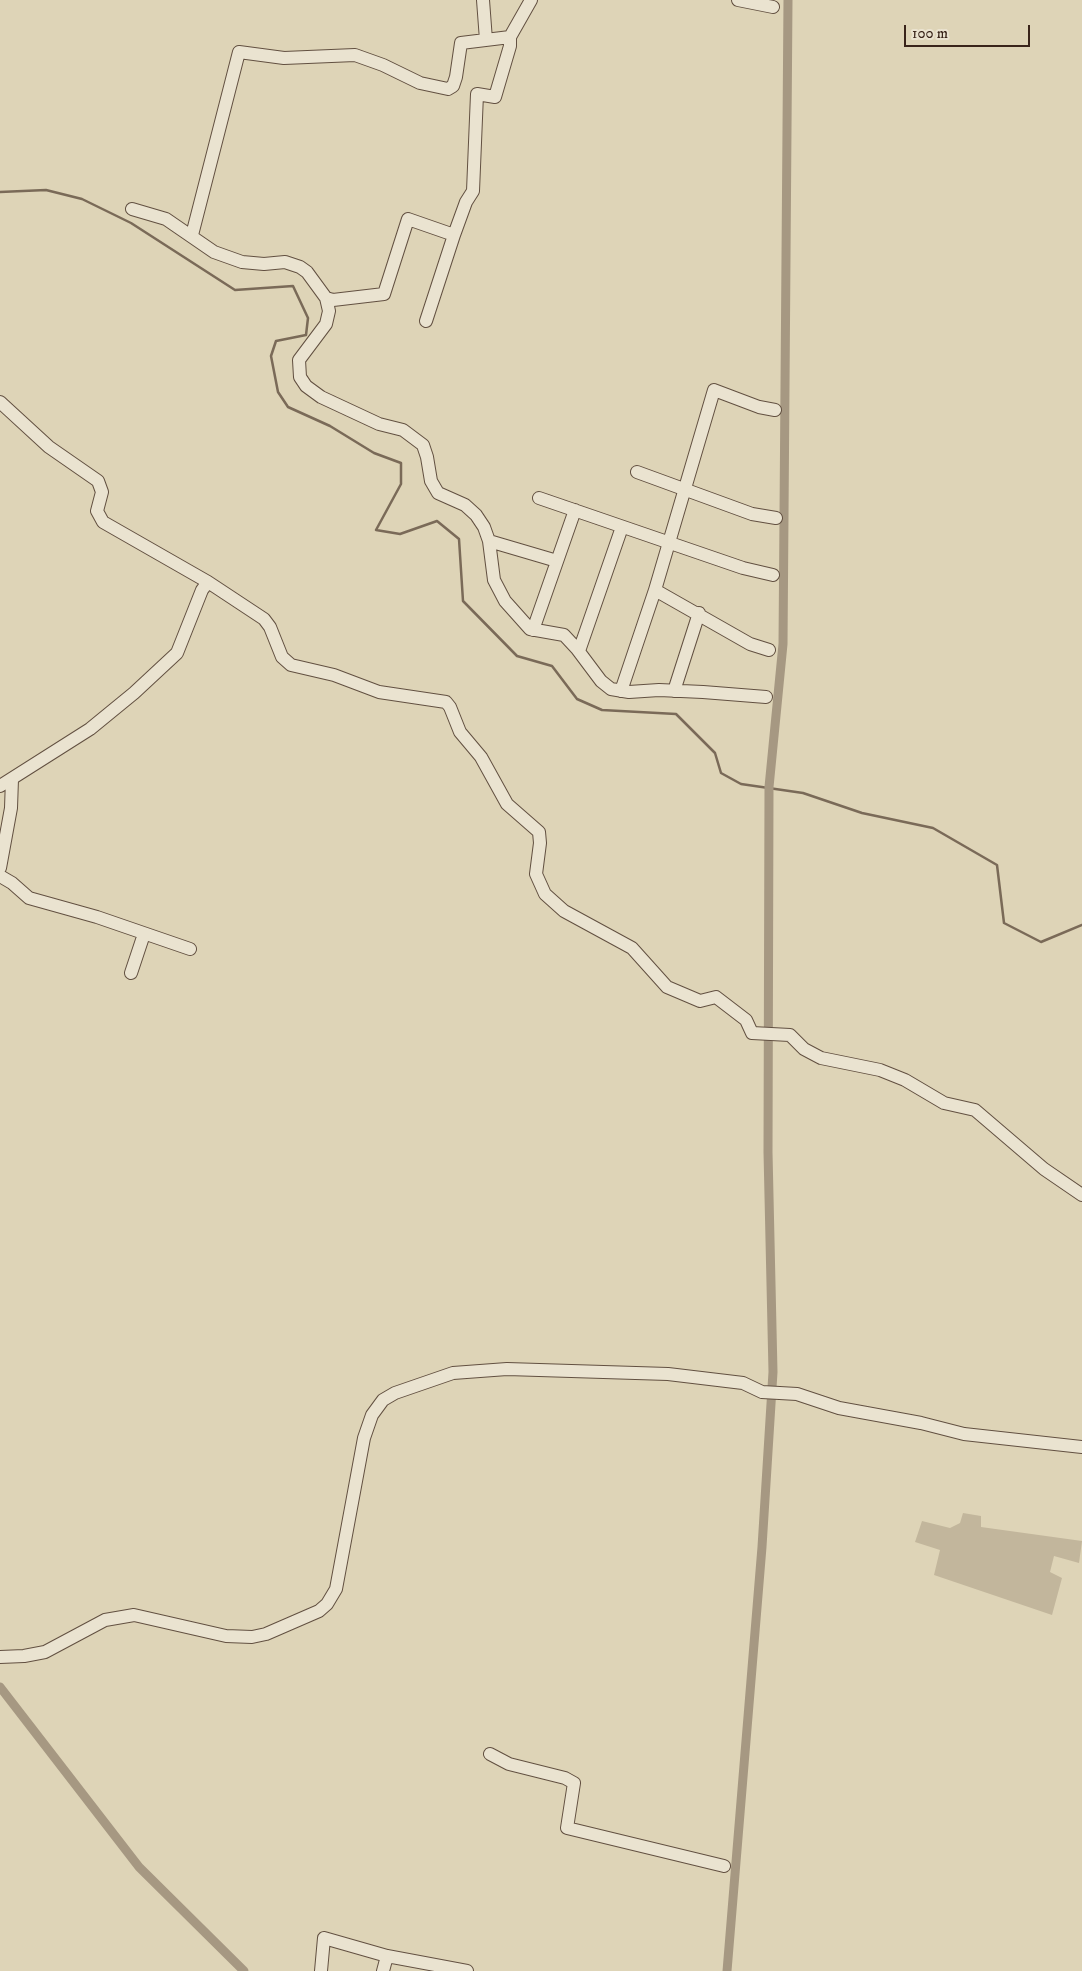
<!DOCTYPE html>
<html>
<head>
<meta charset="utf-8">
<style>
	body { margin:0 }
	#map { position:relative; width:1082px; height:1971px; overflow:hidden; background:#ded4b7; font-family:"IM FELL DW Pica",serif }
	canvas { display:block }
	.scale { position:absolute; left:904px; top:25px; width:126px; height:22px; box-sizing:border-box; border:2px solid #39241a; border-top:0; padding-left:6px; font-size:15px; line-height:18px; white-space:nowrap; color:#39241a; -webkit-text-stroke:4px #eae3d0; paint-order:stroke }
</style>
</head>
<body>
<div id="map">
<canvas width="1082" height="1971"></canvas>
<div class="scale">100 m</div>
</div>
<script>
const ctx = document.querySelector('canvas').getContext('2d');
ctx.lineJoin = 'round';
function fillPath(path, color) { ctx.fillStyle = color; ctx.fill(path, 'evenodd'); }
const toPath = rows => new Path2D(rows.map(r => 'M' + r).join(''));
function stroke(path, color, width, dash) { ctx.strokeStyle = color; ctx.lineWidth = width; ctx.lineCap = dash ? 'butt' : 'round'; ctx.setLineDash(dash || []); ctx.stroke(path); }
fillPath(toPath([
	[963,1513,981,1516,981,1527,1082,1541,1079,1563,1054,1556,1050,1572,1062,1578,1052,1615,934,1575,940,1550,915,1542,922,1521,950,1528,960,1523]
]), '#c2b69c');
stroke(toPath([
	[0,192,46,190,82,199,131,223,235,290,293,286,308,318,306,335,276,341,271,356,278,392,288,407,330,426,374,453,401,463,401,484,376,530,400,534,437,521,459,539,463,601,517,656,552,666,577,699,602,710,676,714,715,753,721,773,741,784,803,793,862,813,933,828,997,865,1004,923,1041,942,1082,925]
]), '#7a6a58', 2.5);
stroke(toPath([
	[0,1687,139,1867,244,1971],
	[727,1971,762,1547,773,1372,768,1152,769,787,783,644,788,0]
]), '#a69882', 9);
const minor = toPath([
	[483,0,486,40],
	[738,0,773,7],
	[132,209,166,219,214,252,242,262,264,264,285,262,300,267,307,272,326,298,333,300,384,294,408,219,454,235,466,202,473,191,477,94,495,97,510,46,510,37],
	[192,235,239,52,284,58,355,55,383,65,420,83,448,89,453,86,456,77,461,43,510,37,531,0],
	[326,298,329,311,326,324,299,360,300,377,306,386,321,397,379,424,403,430,423,445,427,457,431,481,438,493,465,505,476,515,484,527,489,541,494,580,505,601,530,629,564,635,577,649,601,681,611,689,629,692,659,690,703,692,766,697],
	[426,321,454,235],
	[0,402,49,447,98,481,102,492,97,511,103,522,208,582,264,619,270,627,282,657,291,665,334,675,379,692,446,702,450,707,460,732,481,757,507,804,539,832,540,843,536,874,545,894,564,911,632,948,667,987,700,1001,716,997,746,1020,752,1033,790,1035,804,1049,821,1058,880,1070,905,1080,944,1103,975,1110,1044,1169,1082,1195],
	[637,472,752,514,776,518],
	[539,498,743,568,773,575],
	[489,541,557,561],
	[655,590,750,644,769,650],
	[533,630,575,510],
	[579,651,622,527],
	[621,691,655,590,714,390,759,407,775,410],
	[674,691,699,613],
	[0,786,90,729,134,693,177,653,202,590,208,582],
	[0,868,11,808,12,779],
	[0,876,12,883,29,898,97,917,190,949],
	[131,973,144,934],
	[0,1657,24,1656,45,1652,105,1620,134,1615,226,1636,252,1637,266,1634,319,1611,327,1604,336,1589,364,1438,372,1415,383,1400,395,1393,453,1373,507,1369,668,1374,743,1383,762,1392,797,1394,839,1408,921,1423,964,1434,1082,1447],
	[490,1754,509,1764,565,1778,574,1783,567,1828,724,1866],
	[321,1971,324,1938,387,1956,467,1971],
	[383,1971,387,1956]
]);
stroke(minor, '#625041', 14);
stroke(minor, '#eae3d0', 12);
</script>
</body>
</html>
